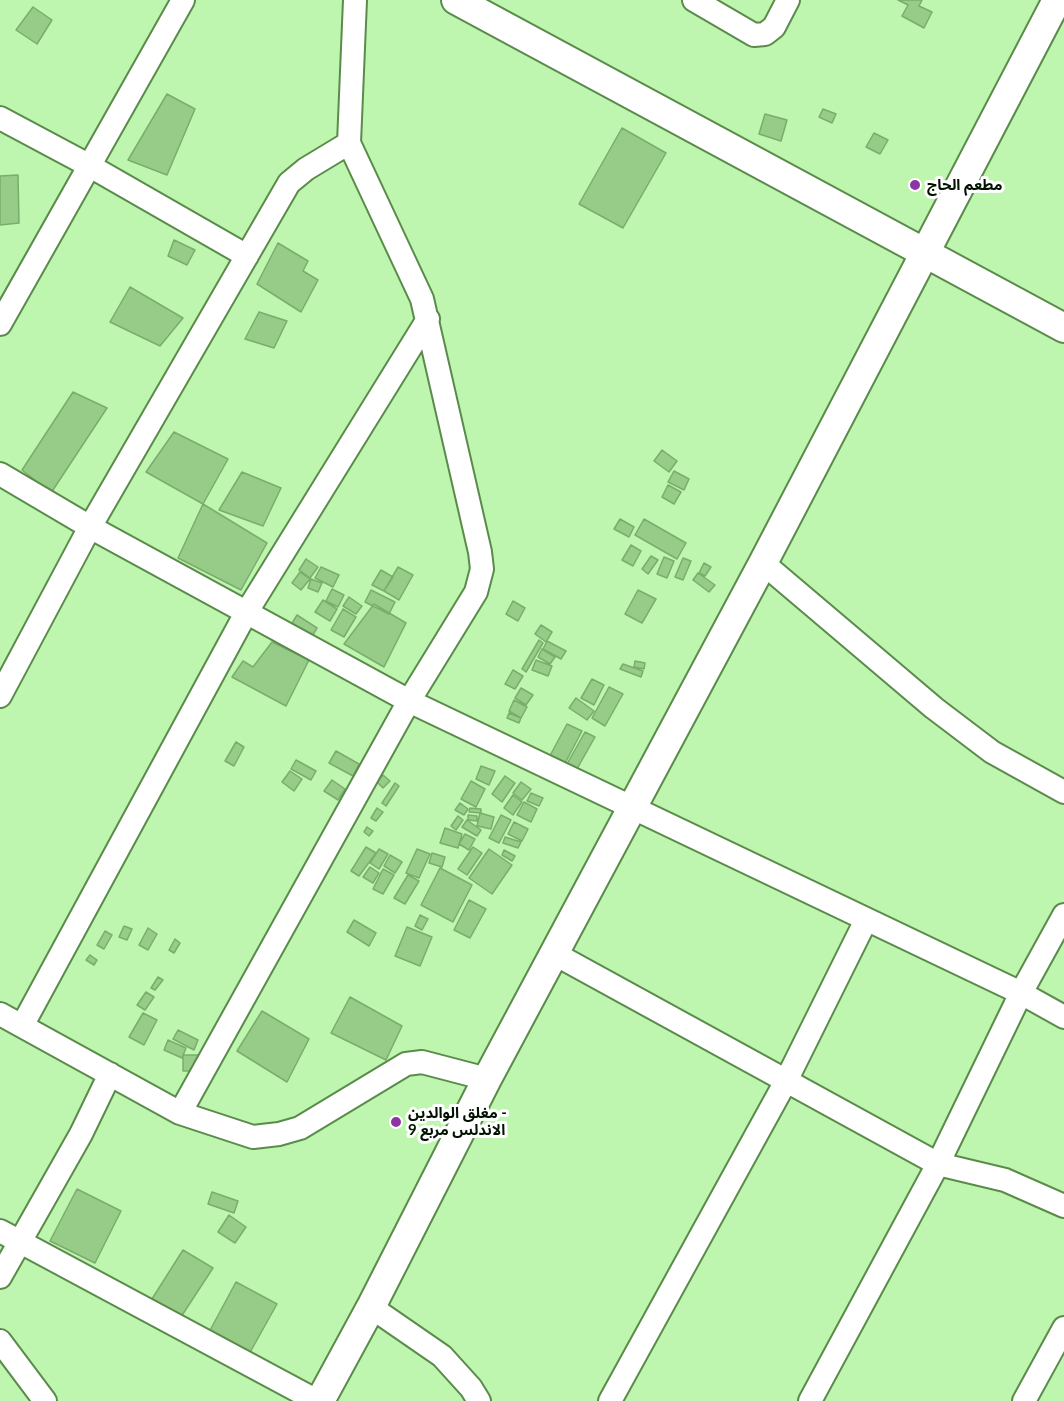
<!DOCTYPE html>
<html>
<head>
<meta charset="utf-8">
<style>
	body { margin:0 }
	canvas { display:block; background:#bef5af }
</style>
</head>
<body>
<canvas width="1064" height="1401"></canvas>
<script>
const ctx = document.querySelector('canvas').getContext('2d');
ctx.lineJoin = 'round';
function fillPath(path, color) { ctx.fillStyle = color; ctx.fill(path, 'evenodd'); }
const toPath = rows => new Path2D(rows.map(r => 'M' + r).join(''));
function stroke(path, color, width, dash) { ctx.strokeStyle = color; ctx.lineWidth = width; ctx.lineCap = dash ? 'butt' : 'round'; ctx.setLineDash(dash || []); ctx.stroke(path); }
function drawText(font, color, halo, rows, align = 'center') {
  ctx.font = font + ' Lato,"Noto Sans Arabic",sans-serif'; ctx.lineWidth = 6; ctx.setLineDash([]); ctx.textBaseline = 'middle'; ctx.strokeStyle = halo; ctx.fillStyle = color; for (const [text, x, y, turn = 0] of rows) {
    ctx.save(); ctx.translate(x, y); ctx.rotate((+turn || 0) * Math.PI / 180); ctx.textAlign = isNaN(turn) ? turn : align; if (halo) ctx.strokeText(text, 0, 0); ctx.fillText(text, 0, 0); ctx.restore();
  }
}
const building = toPath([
	[898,0,922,0,919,6,932,12,924,28,902,16,908,5,898,0],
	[33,7,52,20,37,44,16,30,33,7],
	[167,94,195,109,167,175,128,160,167,94],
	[823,109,836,114,832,123,819,117,823,109],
	[765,114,787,120,781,141,759,134,765,114],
	[622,128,666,153,623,228,579,204,622,128],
	[874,133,888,140,880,154,866,147,874,133],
	[18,175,19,223,0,225,0,176,18,175],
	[174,240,195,250,187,265,168,256,174,240],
	[278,243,308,261,303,271,318,280,301,312,257,284,278,243],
	[130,287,183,318,160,346,110,322,130,287],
	[259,312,287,321,274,348,245,339,259,312],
	[73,392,107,408,51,493,22,470,73,392],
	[174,432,228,459,203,504,146,472,174,432],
	[662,450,677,461,669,472,654,461,662,450],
	[674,471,689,479,684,490,668,482,674,471],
	[242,472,281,488,263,526,219,510,242,472],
	[668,485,681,492,674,504,662,497,668,485],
	[203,504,267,543,241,590,178,558,203,504],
	[620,519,634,527,629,537,614,529,620,519],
	[644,519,686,543,677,559,635,535,644,519],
	[631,545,641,551,633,566,622,560,631,545],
	[651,556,658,560,648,574,642,569,651,556],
	[664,557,674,561,667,578,657,574,664,557],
	[683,558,691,561,683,580,675,577,683,558],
	[306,559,318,567,310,578,299,570,306,559],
	[704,563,711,567,705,576,699,573,704,563],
	[321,567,339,575,333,587,315,578,321,567],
	[398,567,413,575,399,600,384,591,398,567],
	[381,570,393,577,384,591,372,585,381,570],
	[300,572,310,579,301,590,292,583,300,572],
	[698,573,715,585,709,592,693,580,698,573],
	[311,579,322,583,318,592,308,588,311,579],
	[332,589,344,595,338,607,326,601,332,589],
	[371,590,395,602,389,614,365,602,371,590],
	[638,590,656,599,642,623,625,614,638,590],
	[349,597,362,606,356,614,343,606,349,597],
	[323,600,337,609,330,621,315,612,323,600],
	[513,601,525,608,518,621,506,614,513,601],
	[374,604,406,623,384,667,344,644,374,604],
	[343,609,356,617,344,637,331,630,343,609],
	[297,615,317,628,310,640,289,628,297,615],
	[541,625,552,632,546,642,535,634,541,625],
	[539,640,543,643,526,672,522,669,539,640],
	[547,641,566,651,561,659,543,649,547,641],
	[272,642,309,660,286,706,232,677,243,661,253,667,272,642],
	[542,649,555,657,550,664,538,657,542,649],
	[536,660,552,666,548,676,532,670,536,660],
	[635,661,645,663,644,669,634,667,635,661],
	[623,664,643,671,641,677,620,669,623,664],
	[513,670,523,676,515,689,505,684,513,670],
	[592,679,604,685,594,705,581,698,592,679],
	[609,687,623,694,605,726,592,718,609,687],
	[521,688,533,695,526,705,515,698,521,688],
	[576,698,594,711,587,720,569,708,576,698],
	[514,700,527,707,521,718,509,711,514,700],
	[509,713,521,718,519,723,507,718,509,713],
	[567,724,582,731,561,771,546,763,567,724],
	[585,732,595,737,573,776,563,771,585,732],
	[236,742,244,747,234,766,225,761,236,742],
	[336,751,359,764,353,776,329,763,336,751],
	[296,760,316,771,311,780,291,769,296,760],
	[481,766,495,771,489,785,476,779,481,766],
	[290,771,302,779,294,791,282,782,290,771],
	[383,775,390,781,383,788,377,782,383,775],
	[505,776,515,783,502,802,492,794,505,776],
	[332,780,345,789,338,800,324,791,332,780],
	[471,781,485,789,476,807,461,799,471,781],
	[521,782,531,789,522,800,513,793,521,782],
	[395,783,399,786,386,806,382,803,395,783],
	[531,793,543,798,539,806,527,801,531,793],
	[513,795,522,802,513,815,504,808,513,795],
	[524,802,537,809,531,822,517,815,524,802],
	[460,803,468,809,464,815,455,810,460,803],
	[377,808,383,812,376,821,371,818,377,808],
	[470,808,481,809,481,813,469,812,470,808],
	[480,813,494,817,491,829,477,826,480,813],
	[468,815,477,816,477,821,468,820,468,815],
	[501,815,511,820,499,843,489,838,501,815],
	[458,816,463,820,456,830,451,826,458,816],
	[467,820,481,830,477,836,462,827,467,820],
	[514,822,528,829,522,841,508,834,514,822],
	[367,827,373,831,369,836,364,832,367,827],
	[445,828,462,834,458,848,440,843,445,828],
	[465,834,475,839,469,850,459,844,465,834],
	[505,837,521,842,518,848,503,843,505,837],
	[366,847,376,853,359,876,351,871,366,847],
	[473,847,482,853,467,875,458,869,473,847],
	[379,849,388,854,379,869,370,863,379,849],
	[417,849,430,854,419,878,406,873,417,849],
	[489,849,512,865,492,894,469,878,489,849],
	[504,850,515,856,512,861,502,855,504,850],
	[432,853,445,857,442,867,429,863,432,853],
	[390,855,402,862,395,873,384,866,390,855],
	[370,867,379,873,373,883,363,877,370,867],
	[440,868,472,885,453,922,421,905,440,868],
	[383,869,394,875,383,894,373,889,383,869],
	[408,875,419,881,405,904,394,898,408,875],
	[469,900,486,909,470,938,454,930,469,900],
	[420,915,428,919,422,930,415,926,420,915],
	[354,920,376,933,369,946,347,932,354,920],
	[124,926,132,929,127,940,119,937,124,926],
	[407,927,432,937,420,966,395,956,407,927],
	[148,928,157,934,148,950,139,945,148,928],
	[105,931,112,935,104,949,97,945,105,931],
	[175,939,180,943,174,953,169,950,175,939],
	[90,955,97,960,94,965,86,960,90,955],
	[158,977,163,980,155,990,151,988,158,977],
	[146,992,154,997,145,1010,137,1005,146,992],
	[350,997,402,1026,386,1060,331,1033,350,997],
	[262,1011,309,1039,287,1082,237,1051,262,1011],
	[143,1013,157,1020,144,1045,129,1037,143,1013],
	[178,1030,198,1040,194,1050,173,1039,178,1030],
	[168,1040,186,1048,182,1058,164,1050,168,1040],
	[183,1055,202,1055,202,1071,183,1071,183,1055],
	[77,1189,121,1211,95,1263,50,1241,77,1189],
	[212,1192,238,1201,234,1213,208,1204,212,1192],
	[229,1215,246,1227,235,1243,218,1232,229,1215],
	[183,1250,213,1268,179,1320,150,1302,183,1250],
	[236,1282,277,1304,248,1356,208,1334,236,1282]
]);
fillPath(building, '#97cb88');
stroke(building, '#7aad6c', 1.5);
const minor = toPath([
	[694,0,754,35,765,34,774,27,788,0],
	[0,118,90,166,247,256],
	[0,324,183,0],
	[0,474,90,527,409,701,1021,993,938,1164,810,1401],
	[763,563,934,708,992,752,1064,792],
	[0,696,90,527,289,183,306,169,349,143],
	[1064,915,1021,993,1064,1017],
	[555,954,938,1164,1005,1180,1064,1206],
	[0,1014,180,1113,253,1137,279,1134,300,1128,406,1064,422,1062,487,1079],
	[22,1026,246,613,428,319],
	[180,1113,409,701,476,592,482,569,480,552,422,299,349,143,355,0],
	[0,1231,317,1401],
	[0,1277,81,1134,110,1074],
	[371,1307,442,1356,471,1388,479,1401],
	[0,1341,45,1401],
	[610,1401,786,1081,866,920],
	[1024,1401,1064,1328]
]);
const tertiary = toPath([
	[456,0,1064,328],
	[320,1401,371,1307,487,1079,763,563,1057,0]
]);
stroke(minor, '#5a8b4b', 26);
stroke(tertiary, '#5a8b4b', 32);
stroke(minor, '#fff', 22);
stroke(tertiary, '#fff', 28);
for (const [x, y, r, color] of [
	[915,185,6,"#8d36a3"],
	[396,1122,6,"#8d36a3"]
]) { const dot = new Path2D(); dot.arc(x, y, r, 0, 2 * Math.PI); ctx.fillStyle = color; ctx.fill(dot); stroke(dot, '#fff', 2); }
drawText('bold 15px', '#021200', '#fff', [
	["مطعم الحاج",927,185],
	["مغلق الوالدين -",408,1113],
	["الاندلس مربع 9",408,1130]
], 'left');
</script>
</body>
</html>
